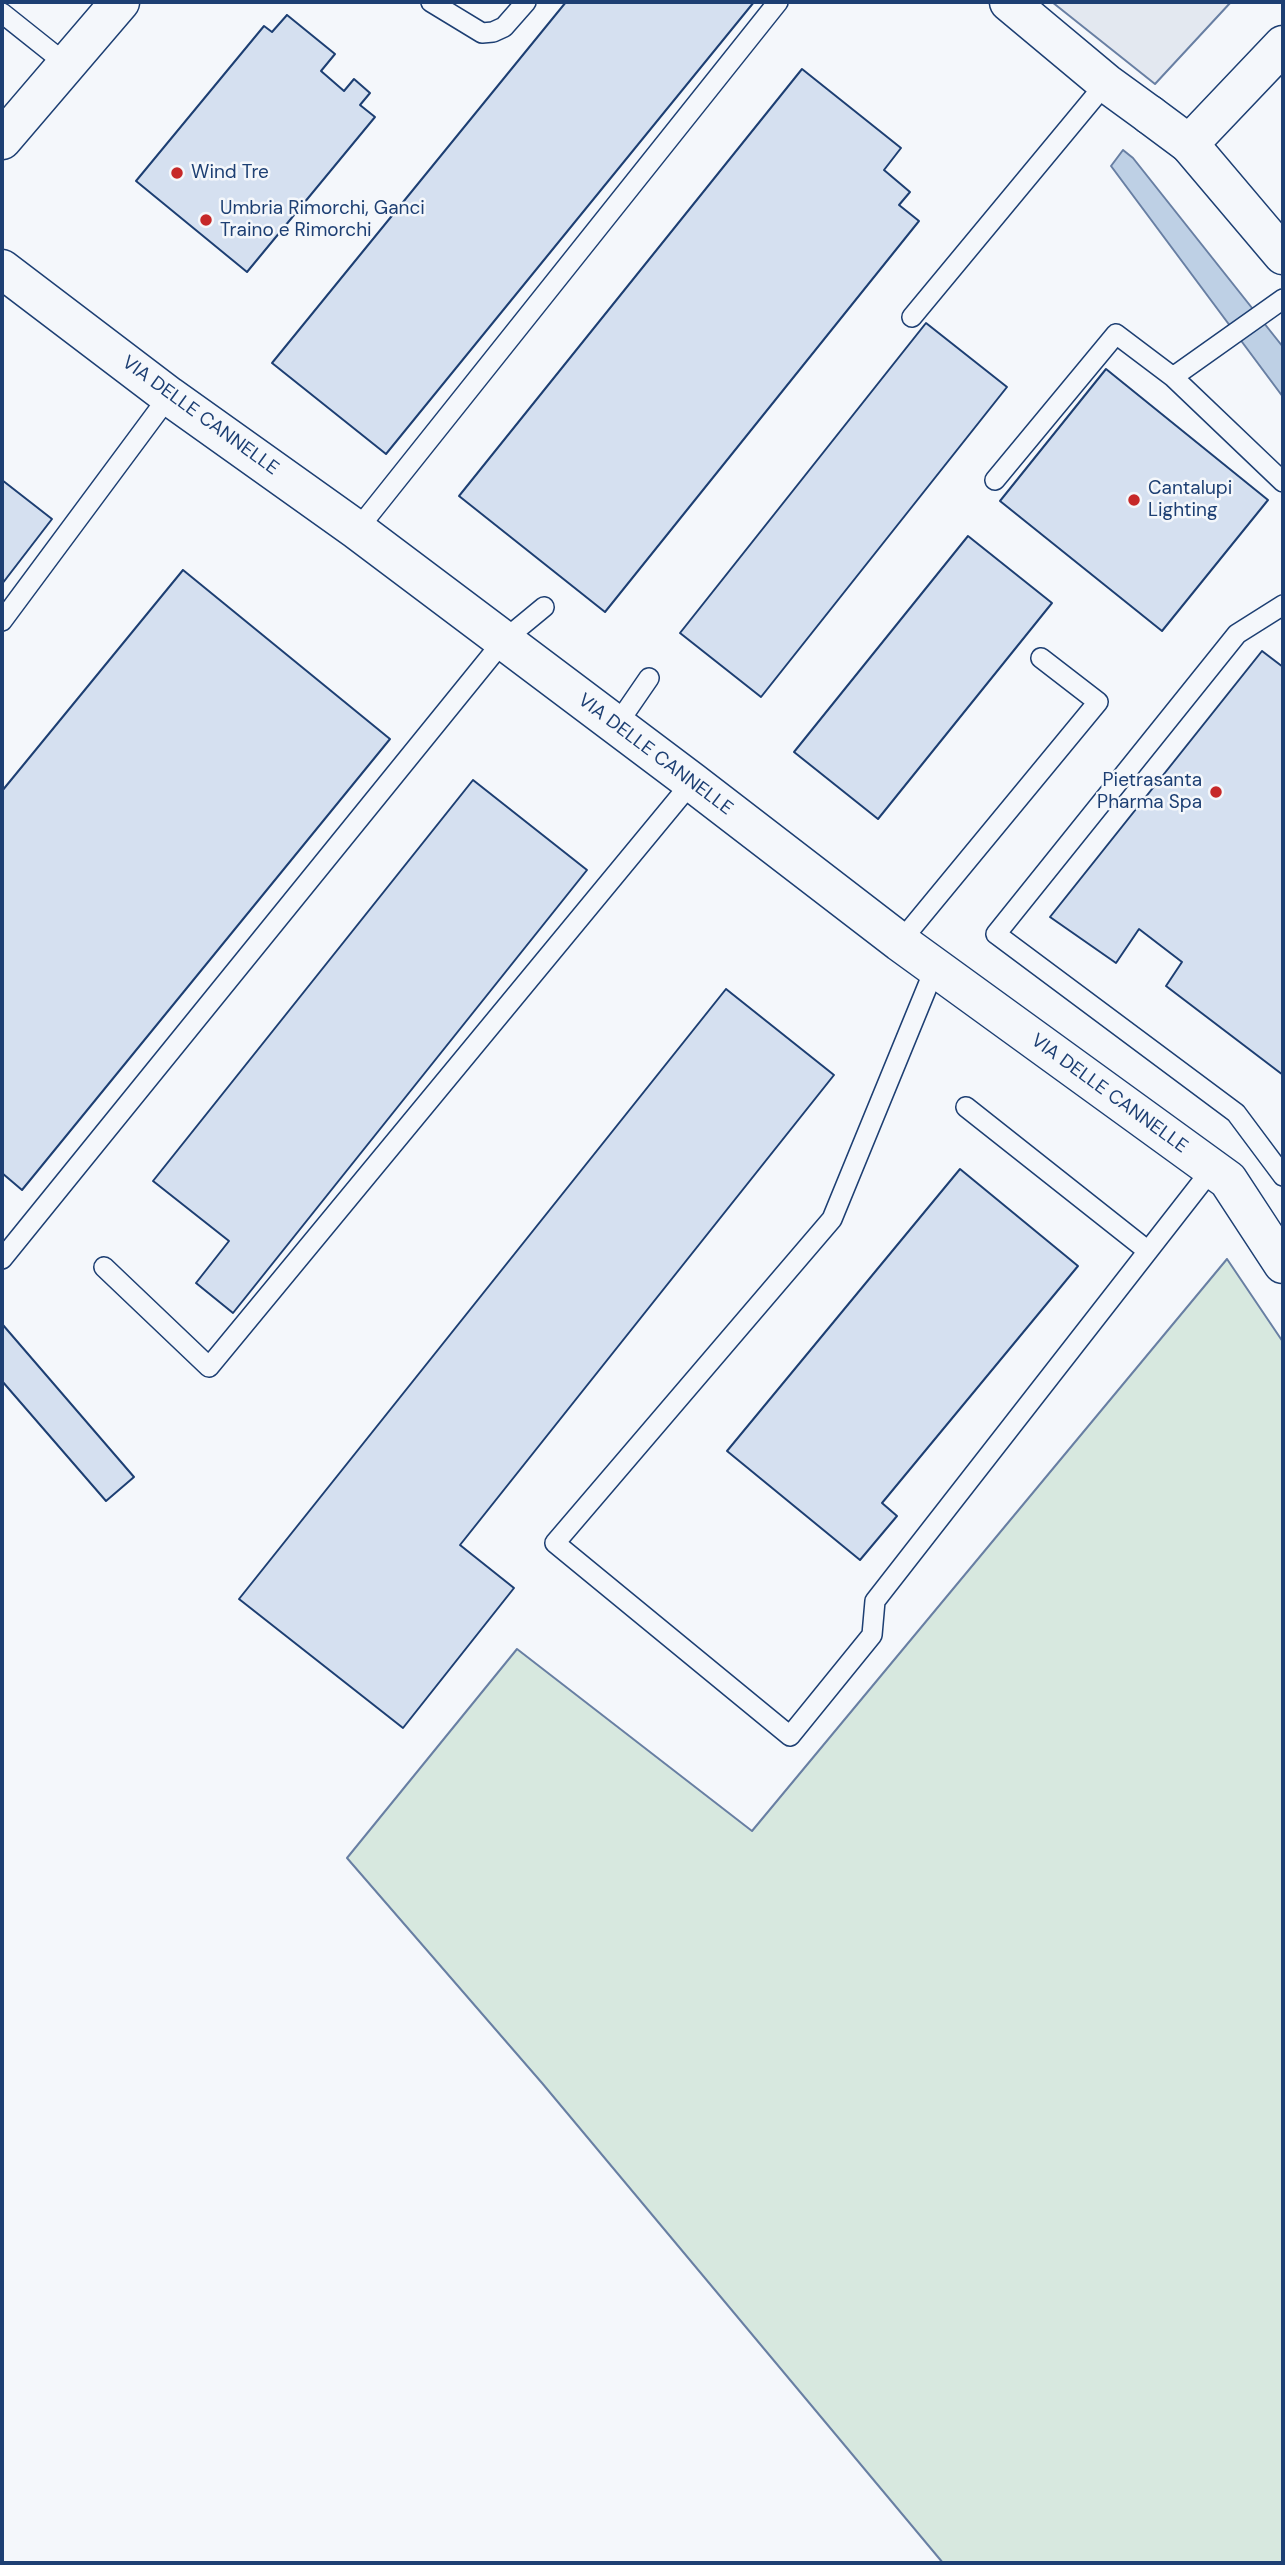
<!DOCTYPE html>
<html>
<head>
<meta charset="utf-8">
<style>
	body { margin:0 }
	#map { position:relative; width:1285px; height:2565px; overflow:hidden; background:#f4f7fb; font-family:"DM Sans",sans-serif }
	canvas { display:block }
	.frame { position:absolute; inset:0; border:4px solid #1d3f73; pointer-events:none }
</style>
</head>
<body>
<div id="map">
<canvas width="1285" height="2565"></canvas>
<div class="frame"></div>
</div>
<script>
const ctx = document.querySelector('canvas').getContext('2d');
ctx.lineJoin = 'round';
function fillPath(path, color) { ctx.fillStyle = color; ctx.fill(path, 'evenodd'); }
const toPath = rows => new Path2D(rows.map(r => 'M' + r).join(''));
function stroke(path, color, width, dash) { ctx.strokeStyle = color; ctx.lineWidth = width; ctx.lineCap = dash ? 'butt' : 'round'; ctx.setLineDash(dash || []); ctx.stroke(path); }
function drawText(font, color, halo, rows, align = 'center') {
  ctx.font = font + ' "DM Sans",sans-serif'; ctx.lineWidth = 5; ctx.setLineDash([]); ctx.textBaseline = 'middle'; ctx.strokeStyle = halo; ctx.fillStyle = color; for (const [text, x, y, turn = 0] of rows) {
    ctx.save(); ctx.translate(x, y); ctx.rotate((+turn || 0) * Math.PI / 180); ctx.textAlign = isNaN(turn) ? turn : align; if (halo) ctx.strokeText(text, 0, 0); ctx.fillText(text, 0, 0); ctx.restore();
  }
}
const green = toPath([
	[1227,1259,1283,1342,1283,2563,943,2563,542,2083,347,1858,517,1649,752,1831,1227,1259]
]);
fillPath(green, '#d7e8df');
stroke(green, '#687fa3', 2);
const parking = toPath([
	[1052,2,1231,2,1155,84,1052,2]
]);
fillPath(parking, '#e3e8f0');
stroke(parking, '#687fa3', 2);
const water = toPath([
	[1123,150,1133,158,1283,347,1283,397,1111,166,1123,150]
]);
fillPath(water, '#bed0e5');
stroke(water, '#687fa3', 2);
const building = toPath([
	[566,2,754,2,386,454,272,363,566,2],
	[287,15,335,54,321,71,344,91,354,79,370,93,360,105,375,117,247,272,136,181,264,26,272,32,287,15],
	[802,69,901,148,884,170,910,192,899,205,919,221,605,612,459,496,802,69],
	[926,323,1007,387,761,697,680,633,926,323],
	[1106,369,1268,500,1162,631,1000,501,1106,369],
	[2,480,52,519,2,584,2,480],
	[968,536,1052,603,878,819,794,752,968,536],
	[183,570,390,739,22,1190,2,1173,2,791,183,570],
	[1262,651,1283,667,1283,1075,1166,986,1182,962,1139,929,1116,963,1050,917,1262,651],
	[473,780,587,870,233,1313,196,1283,229,1241,153,1181,473,780],
	[726,989,834,1075,460,1545,514,1588,403,1728,239,1599,726,989],
	[960,1169,1078,1266,882,1503,897,1516,860,1560,727,1451,960,1169],
	[3,1325,134,1477,106,1501,2,1381,3,1325]
]);
fillPath(building, '#d5e0f0');
stroke(building, '#1d3f73', 2);
const service = toPath([
	[431,2,482,33,493,32,504,27,526,2],
	[2,13,66,64],
	[912,317,1106,83],
	[1173,377,1283,482],
	[995,480,1116,334,1173,377,1283,299],
	[357,530,778,2],
	[1283,605,1237,634,996,934,1236,1113,1283,1176],
	[2,621,169,396],
	[616,726,649,678],
	[900,942,1098,702,1041,658],
	[935,968,832,1219,555,1543,790,1736,872,1635,875,1601,1212,1169],
	[966,1107,1148,1251],
	[2,1259,504,640,544,607],
	[104,1267,209,1367,692,782]
]);
const minor = toPath([
	[1009,2,1106,83,1150,115],
	[1283,45,1189,144,1283,255],
	[2,269,169,396,357,530,692,782,900,942,1228,1180,1283,1264]
]);
const tertiary = toPath([
	[1150,115,1189,144]
]);
const secondary = toPath([
	[2,140,120,2]
]);
stroke(service, '#1d3f73', 22);
stroke(minor, '#1d3f73', 41);
stroke(tertiary, '#1d3f73', 41);
stroke(secondary, '#1d3f73', 41);
stroke(service, '#f4f7fb', 19);
stroke(minor, '#f4f7fb', 38);
stroke(tertiary, '#f4f7fb', 38);
stroke(secondary, '#f4f7fb', 38);
for (const [x, y, r, color] of [
	[177,173,7,"#c62828"],
	[206,220,7,"#c62828"],
	[1134,500,7,"#c62828"],
	[1216,792,7,"#c62828"]
]) { const dot = new Path2D(); dot.arc(x, y, r, 0, 2 * Math.PI); ctx.fillStyle = color; ctx.fill(dot); stroke(dot, '#f4f7fb', 2.5); }
drawText('19px', '#1d3f73', '#f4f7fb', [
	["Wind Tre",191,173],
	["Umbria Rimorchi, Ganci",220,209],
	["Traino e Rimorchi",220,231],
	["Cantalupi",1148,489],
	["Lighting",1148,511],
	["Pietrasanta",1202,781,"right"],
	["Pharma Spa",1202,803,"right"]
], 'left');
drawText('19px', '#1d3f73', '#f4f7fb', [
	["VIA DELLE CANNELLE",200,416,36],
	["VIA DELLE CANNELLE",655,755,37],
	["VIA DELLE CANNELLE",1109,1094,36]
]);
</script>
</body>
</html>
